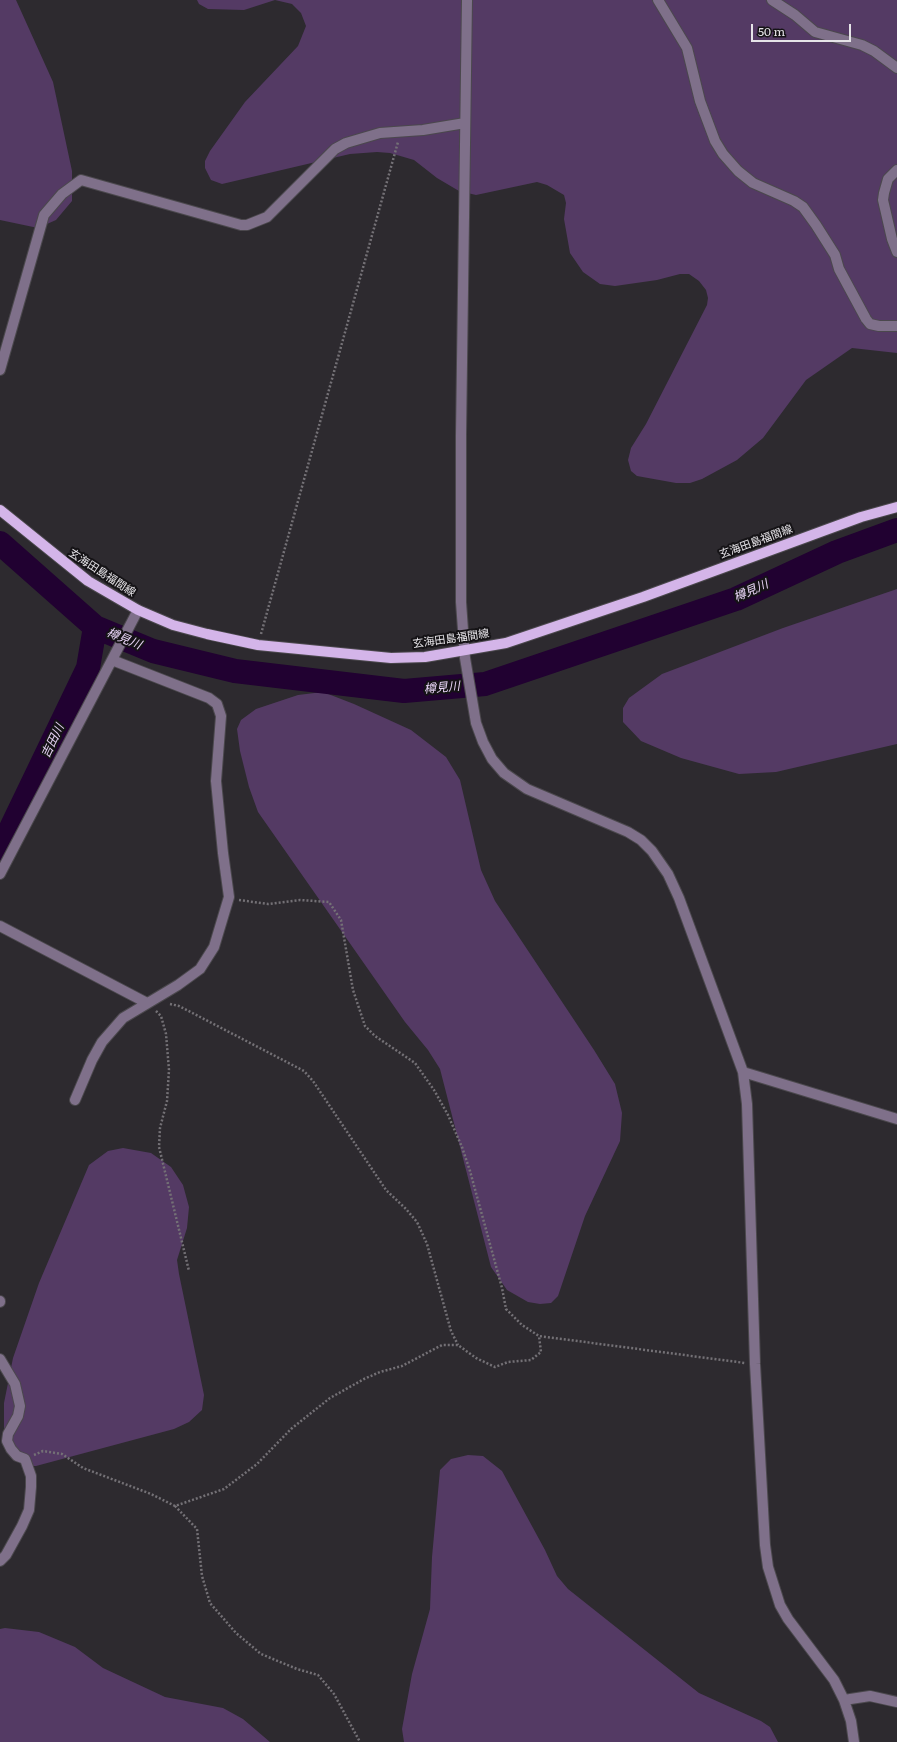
<!DOCTYPE html>
<html>
<head>
<meta charset="utf-8">
<style>
	body { margin:0 }
	#map { position:relative; width:897px; height:1742px; overflow:hidden; background:#2d2a2f; font-family:Literata,serif }
	canvas { display:block }
	.scale { position:absolute; left:751px; top:24px; width:100px; height:18px; box-sizing:border-box; border:2px solid #e6e4e8; border-top:0; padding-left:5px; font-size:12px; line-height:14px; white-space:nowrap; color:#e6e4e8; -webkit-text-stroke:3px #151316; paint-order:stroke }
</style>
</head>
<body>
<div id="map">
<canvas width="897" height="1742"></canvas>
<div class="scale">50 m</div>
</div>
<script>
const ctx = document.querySelector('canvas').getContext('2d');
ctx.lineJoin = 'round';
function fillPath(path, color) { ctx.fillStyle = color; ctx.fill(path, 'evenodd'); }
const toPath = rows => new Path2D(rows.map(r => 'M' + r).join(''));
function stroke(path, color, width, dash) { ctx.strokeStyle = color; ctx.lineWidth = width; ctx.lineCap = dash ? 'butt' : 'round'; ctx.setLineDash(dash || []); ctx.stroke(path); }
function drawText(font, color, halo, rows, align = 'center') {
  ctx.font = font + ' Literata,"Noto Sans JP",serif'; ctx.lineWidth = 4; ctx.setLineDash([]); ctx.textBaseline = 'middle'; ctx.strokeStyle = halo; ctx.fillStyle = color; for (const [text, x, y, turn = 0] of rows) {
    ctx.save(); ctx.translate(x, y); ctx.rotate((+turn || 0) * Math.PI / 180); ctx.textAlign = isNaN(turn) ? turn : align; if (halo) ctx.strokeText(text, 0, 0); ctx.fillText(text, 0, 0); ctx.restore();
  }
}
fillPath(toPath([
	[0,0,16,0,53,82,72,171,72,201,56,220,38,228,0,220],
	[197,0,897,0,897,353,852,348,806,380,763,438,737,460,702,479,690,483,676,483,637,476,631,471,628,460,631,448,646,424,707,305,708,298,706,290,699,281,689,274,680,274,657,280,615,286,600,284,583,272,570,253,564,219,566,203,564,195,547,185,537,182,476,195,459,191,437,178,414,160,390,153,377,152,350,154,222,184,211,180,205,168,205,161,210,151,245,102,298,46,306,26,301,13,292,4,275,0,244,10,208,9,199,4],
	[897,589,897,744,776,772,739,774,681,758,641,741,623,722,623,708,629,698,662,674,783,628],
	[323,692,354,704,411,730,446,757,460,780,481,870,495,901,594,1050,615,1084,622,1113,620,1141,585,1216,558,1296,551,1303,540,1304,528,1302,507,1290,491,1267,440,1069,428,1050,405,1022,258,812,249,787,240,751,237,729,241,720,256,709,298,695],
	[123,1148,151,1153,171,1167,183,1185,189,1207,187,1228,177,1260,179,1274,204,1395,202,1410,189,1422,174,1429,36,1466,24,1466,9,1449,4,1428,4,1403,13,1358,39,1283,89,1165,108,1151],
	[468,1455,483,1456,502,1471,545,1550,557,1576,568,1589,699,1693,761,1721,770,1727,778,1742,404,1742,402,1729,412,1674,430,1609,432,1557,440,1470,451,1459],
	[5,1628,39,1632,75,1647,103,1668,165,1697,223,1708,243,1719,270,1742,0,1742,0,1629]
]), '#543a64');
stroke(toPath([
	[0,543,95,627,153,651,235,671,404,691,485,684,736,599,837,552,897,530],
	[0,851,88,668,95,627]
]), '#210131', 24);
const minor = toPath([
	[467,0,461,435,461,602,465,658,476,723,483,742,492,759,504,773,527,789,628,832,641,840,652,851,668,874,679,898,743,1072,747,1104,755,1364,765,1545,768,1567,780,1605,788,1619,834,1680,844,1700,851,1721,854,1742],
	[658,0,687,48,700,101,715,141,723,154,738,171,753,183,794,201,803,207,816,225,835,255,839,269,866,319,870,324,879,326,897,326],
	[772,0,795,15,815,32,862,45,874,51,897,68],
	[897,170,888,179,884,193,883,200,892,239,897,252],
	[0,370,44,215,62,194,81,180,241,225,247,225,267,217,335,149,346,143,380,133,423,130,465,123],
	[0,874,138,610],
	[0,926,147,1003],
	[743,1072,897,1119],
	[75,1100,92,1060,102,1042,123,1018,178,985,200,969,214,947,229,897,223,853,216,781,221,716,217,704,209,698,112,660],
	[0,1301,0,1302],
	[0,1359,15,1384,20,1406,18,1416,8,1434,7,1441,11,1449,17,1456,25,1459,31,1476,31,1487,29,1510,22,1526,6,1555,0,1561],
	[844,1700,870,1696,897,1702]
]);
const major = toPath([
	[0,510,88,581,138,610,173,625,207,634,258,645,391,658,425,657,506,643,643,597,861,517,897,507]
]);
stroke(minor, '#4b484d', 12);
stroke(major, '#4b484d', 12);
stroke(toPath([
	[261,634,398,142],
	[239,900,268,904,300,900,329,902,341,920,353,990,365,1026,375,1036,415,1063,434,1090,448,1115,462,1147,470,1171,502,1288,506,1309,522,1325,539,1336,745,1363],
	[170,1004,179,1006,304,1071,313,1081,386,1190,406,1209,417,1222,427,1244,451,1331,458,1345],
	[156,1011,161,1016,166,1034,169,1070,167,1101,160,1128,159,1147,189,1271],
	[34,1455,43,1451,62,1454,83,1468,151,1494,175,1506,224,1489,257,1464,291,1429,330,1398,364,1379,380,1372,402,1366,442,1345,458,1345,476,1358,495,1367,508,1362,531,1360,541,1352,539,1336],
	[175,1506,197,1529,202,1576,210,1603,236,1633,261,1654,297,1669,318,1675,334,1694,360,1742]
]), '#747176', 2.5, [2, 2]);
stroke(minor, '#7f708a', 10);
stroke(major, '#d4b5e9', 10);
drawText('11px', '#e6e4e8', '#151316', [
	["玄海田島福間線",756,542,-20],
	["玄海田島福間線",102,573,33],
	["玄海田島福間線",451,639,-8]
]);
drawText('italic 12px', '#e8d4f6', '#151316', [
	["樽見川",751,591,-24],
	["樽見川",124,639,23],
	["樽見川",442,688,-5],
	["吉田川",53,741,-64]
]);
</script>
</body>
</html>
